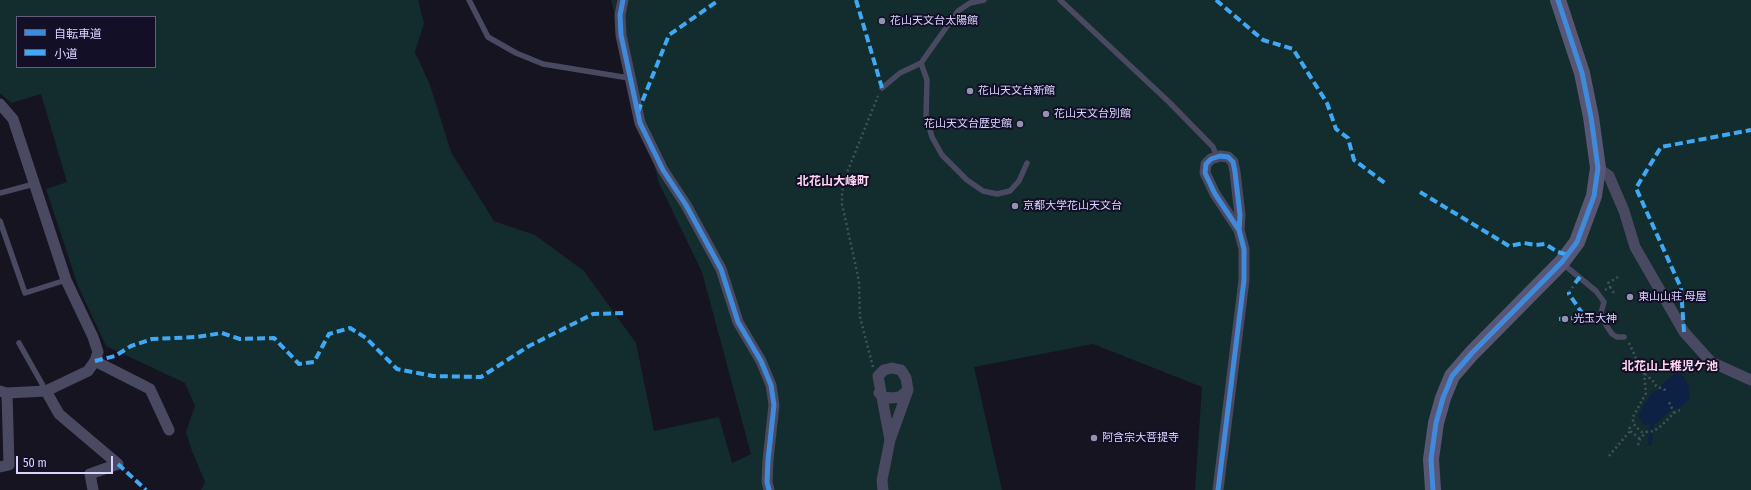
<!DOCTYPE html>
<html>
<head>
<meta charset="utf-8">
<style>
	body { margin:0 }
	#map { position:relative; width:1751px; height:490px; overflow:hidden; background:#161421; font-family:"Fira Sans Condensed","Noto Sans JP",sans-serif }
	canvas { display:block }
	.legend { position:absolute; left:16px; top:16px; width:140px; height:52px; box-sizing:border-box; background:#130f26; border:1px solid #625e7d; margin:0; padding:5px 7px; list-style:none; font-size:12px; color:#d9d4ff }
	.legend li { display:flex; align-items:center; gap:8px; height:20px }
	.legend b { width:20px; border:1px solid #625e7d }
	.scale { position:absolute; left:16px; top:456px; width:97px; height:18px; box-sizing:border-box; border:2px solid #d9d4ff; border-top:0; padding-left:5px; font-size:12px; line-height:14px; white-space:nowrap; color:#d9d4ff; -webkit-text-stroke:3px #130f26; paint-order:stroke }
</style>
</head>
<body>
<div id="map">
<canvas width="1751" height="490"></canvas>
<ul class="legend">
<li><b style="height:5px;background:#408adc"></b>自転車道</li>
<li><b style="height:5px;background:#3fa9f5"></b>小道</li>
</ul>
<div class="scale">50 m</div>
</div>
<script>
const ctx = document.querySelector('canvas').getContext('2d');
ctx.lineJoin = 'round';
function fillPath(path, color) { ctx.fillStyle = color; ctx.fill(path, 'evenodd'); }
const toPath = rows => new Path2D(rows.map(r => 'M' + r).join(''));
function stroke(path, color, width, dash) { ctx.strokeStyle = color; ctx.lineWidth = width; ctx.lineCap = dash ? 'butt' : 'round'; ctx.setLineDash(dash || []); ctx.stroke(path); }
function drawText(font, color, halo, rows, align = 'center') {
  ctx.font = font + ' "Fira Sans Condensed","Noto Sans JP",sans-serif'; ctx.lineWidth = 4; ctx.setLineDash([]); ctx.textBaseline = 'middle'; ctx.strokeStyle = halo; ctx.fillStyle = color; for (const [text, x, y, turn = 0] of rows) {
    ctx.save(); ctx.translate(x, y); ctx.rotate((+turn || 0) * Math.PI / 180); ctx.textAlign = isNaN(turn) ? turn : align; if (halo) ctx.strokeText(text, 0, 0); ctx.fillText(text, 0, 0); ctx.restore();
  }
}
fillPath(toPath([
	[0,0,418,0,424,23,415,52,430,85,451,152,494,221,535,235,584,271,636,343,654,431,719,417,732,463,751,454,702,272,659,183,611,0,1751,0,1751,490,1195,490,1202,387,1093,344,974,367,1002,490,201,490,205,482,192,451,186,432,195,406,185,383,106,346,78,286,46,189,67,182,41,94,11,103,0,93],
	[17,17,155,17,155,67,17,67]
]), '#132c2d');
fillPath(toPath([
	[1677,372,1684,377,1689,387,1689,399,1683,406,1670,411,1657,423,1644,425,1638,416,1645,402,1654,391,1660,390,1662,384]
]), '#0d2144');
stroke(toPath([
	[1650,444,1652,424]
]), '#0d2144', 4);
stroke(toPath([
	[1610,287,1615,295],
	[1605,290,1610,287,1608,283,1618,277],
	[1569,292,1575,284],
	[1615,315,1615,314],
	[1629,343,1642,371,1655,383,1656,386,1665,390,1666,393],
	[873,367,860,317,859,281,842,204,842,193,844,180,878,96],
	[1644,373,1646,393,1633,417,1633,423,1636,427,1642,432,1646,432,1654,431,1661,426,1674,413,1668,400],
	[1674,413,1680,410],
	[1630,427,1629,430,1640,439],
	[1638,445,1640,439,1646,432],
	[1609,456,1630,431]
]), '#44505f', 2.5, [2, 3]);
stroke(toPath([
	[469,0,488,37,516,53,543,64,629,78],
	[1060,0,1169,102,1213,147,1217,157],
	[921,63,927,80,926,117,932,137,942,155,967,180,983,191,997,194,1010,191,1019,181,1027,163],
	[882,88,900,73,921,63,958,11,970,3,984,0],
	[0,193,34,184],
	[0,221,25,293,66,280],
	[1563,264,1596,291,1604,302,1601,313,1606,325,1612,334,1617,337,1624,337],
	[19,343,46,391]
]), '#4a4962', 5.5);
stroke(toPath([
	[623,0,620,15,621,35,640,123,663,170,686,205,721,269,738,322,761,361,771,385,774,405,768,460,767,482,769,490],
	[0,104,13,119,66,280,93,337,98,352,95,361,88,371,46,391,7,393,0,391],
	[1598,168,1609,176,1624,211,1635,247,1684,332,1711,362,1751,380],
	[95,361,150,389,169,430],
	[46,391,59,414,118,464,90,474,93,490],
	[879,393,884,397,891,398,900,397,908,390],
	[0,467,9,465,7,393],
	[883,490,882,480,890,440,908,390,906,378,901,370,892,368,884,370,878,376,890,440],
	[1218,490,1244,280,1244,249,1239,230,1240,215,1235,172,1233,162,1228,157,1220,156,1211,159,1206,164,1205,173,1215,194,1239,230]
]), '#4a4962', 11);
stroke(toPath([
	[1433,490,1431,459,1436,423,1443,398,1452,376,1472,353,1562,262,1577,242,1594,196,1598,168,1591,117,1582,73,1558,0]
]), '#575674', 16);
stroke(toPath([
	[856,0,882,88],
	[1216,0,1263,40,1293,49,1327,103,1336,129,1348,138,1354,160,1385,183],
	[638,112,669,35,719,0],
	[1420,192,1509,246,1524,243,1536,245,1545,244,1558,252,1568,255],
	[1575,283,1580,277],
	[1559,319,1575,318,1582,315,1582,313,1569,294,1569,292],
	[1684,332,1681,288,1636,188,1661,147,1751,130],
	[95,361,115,356,131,346,152,339,197,337,222,333,240,339,274,338,299,364,314,362,329,334,350,328,366,338,397,369,433,376,481,377,529,346,593,314,626,313],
	[118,464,146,490]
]), '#3fa9f5', 4, [8, 4]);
stroke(toPath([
	[623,0,620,15,621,35,640,123,663,170,686,205,721,269,738,322,761,361,771,385,774,405,768,460,767,482,769,490],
	[1218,490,1244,280,1244,249,1239,230,1240,215,1235,172,1233,162,1228,157,1220,156,1211,159,1206,164,1205,173,1215,194,1239,230],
	[1433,490,1431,459,1436,423,1443,398,1452,376,1472,353,1562,262,1577,242,1594,196,1598,168,1591,117,1582,73,1558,0]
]), '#408adc', 5);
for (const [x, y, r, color] of [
	[882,21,4,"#9591b1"],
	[970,91,4,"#9591b1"],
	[1046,114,4,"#9591b1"],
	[1020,124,4,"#9591b1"],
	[1015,206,4,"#9591b1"],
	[1630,297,4,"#9591b1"],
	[1565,319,4,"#9591b1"],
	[1094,438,4,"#9591b1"]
]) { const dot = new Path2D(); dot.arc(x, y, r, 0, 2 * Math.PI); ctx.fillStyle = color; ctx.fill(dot); stroke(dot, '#130f26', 1.5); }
drawText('11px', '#d9d4ff', '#130f26', [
	["花山天文台太陽館",890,21],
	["花山天文台新館",978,91],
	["花山天文台別館",1054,114],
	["花山天文台歴史館",1012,124,"right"],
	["京都大学花山天文台",1023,206],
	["東山山荘 母屋",1638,297],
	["光玉大神",1573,319],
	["阿含宗大菩提寺",1102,438]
], 'left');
drawText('bold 12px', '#ffd6f0', '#130f26', [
	["北花山大峰町",833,182],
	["北花山上稚児ケ池",1670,367]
]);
</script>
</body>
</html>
